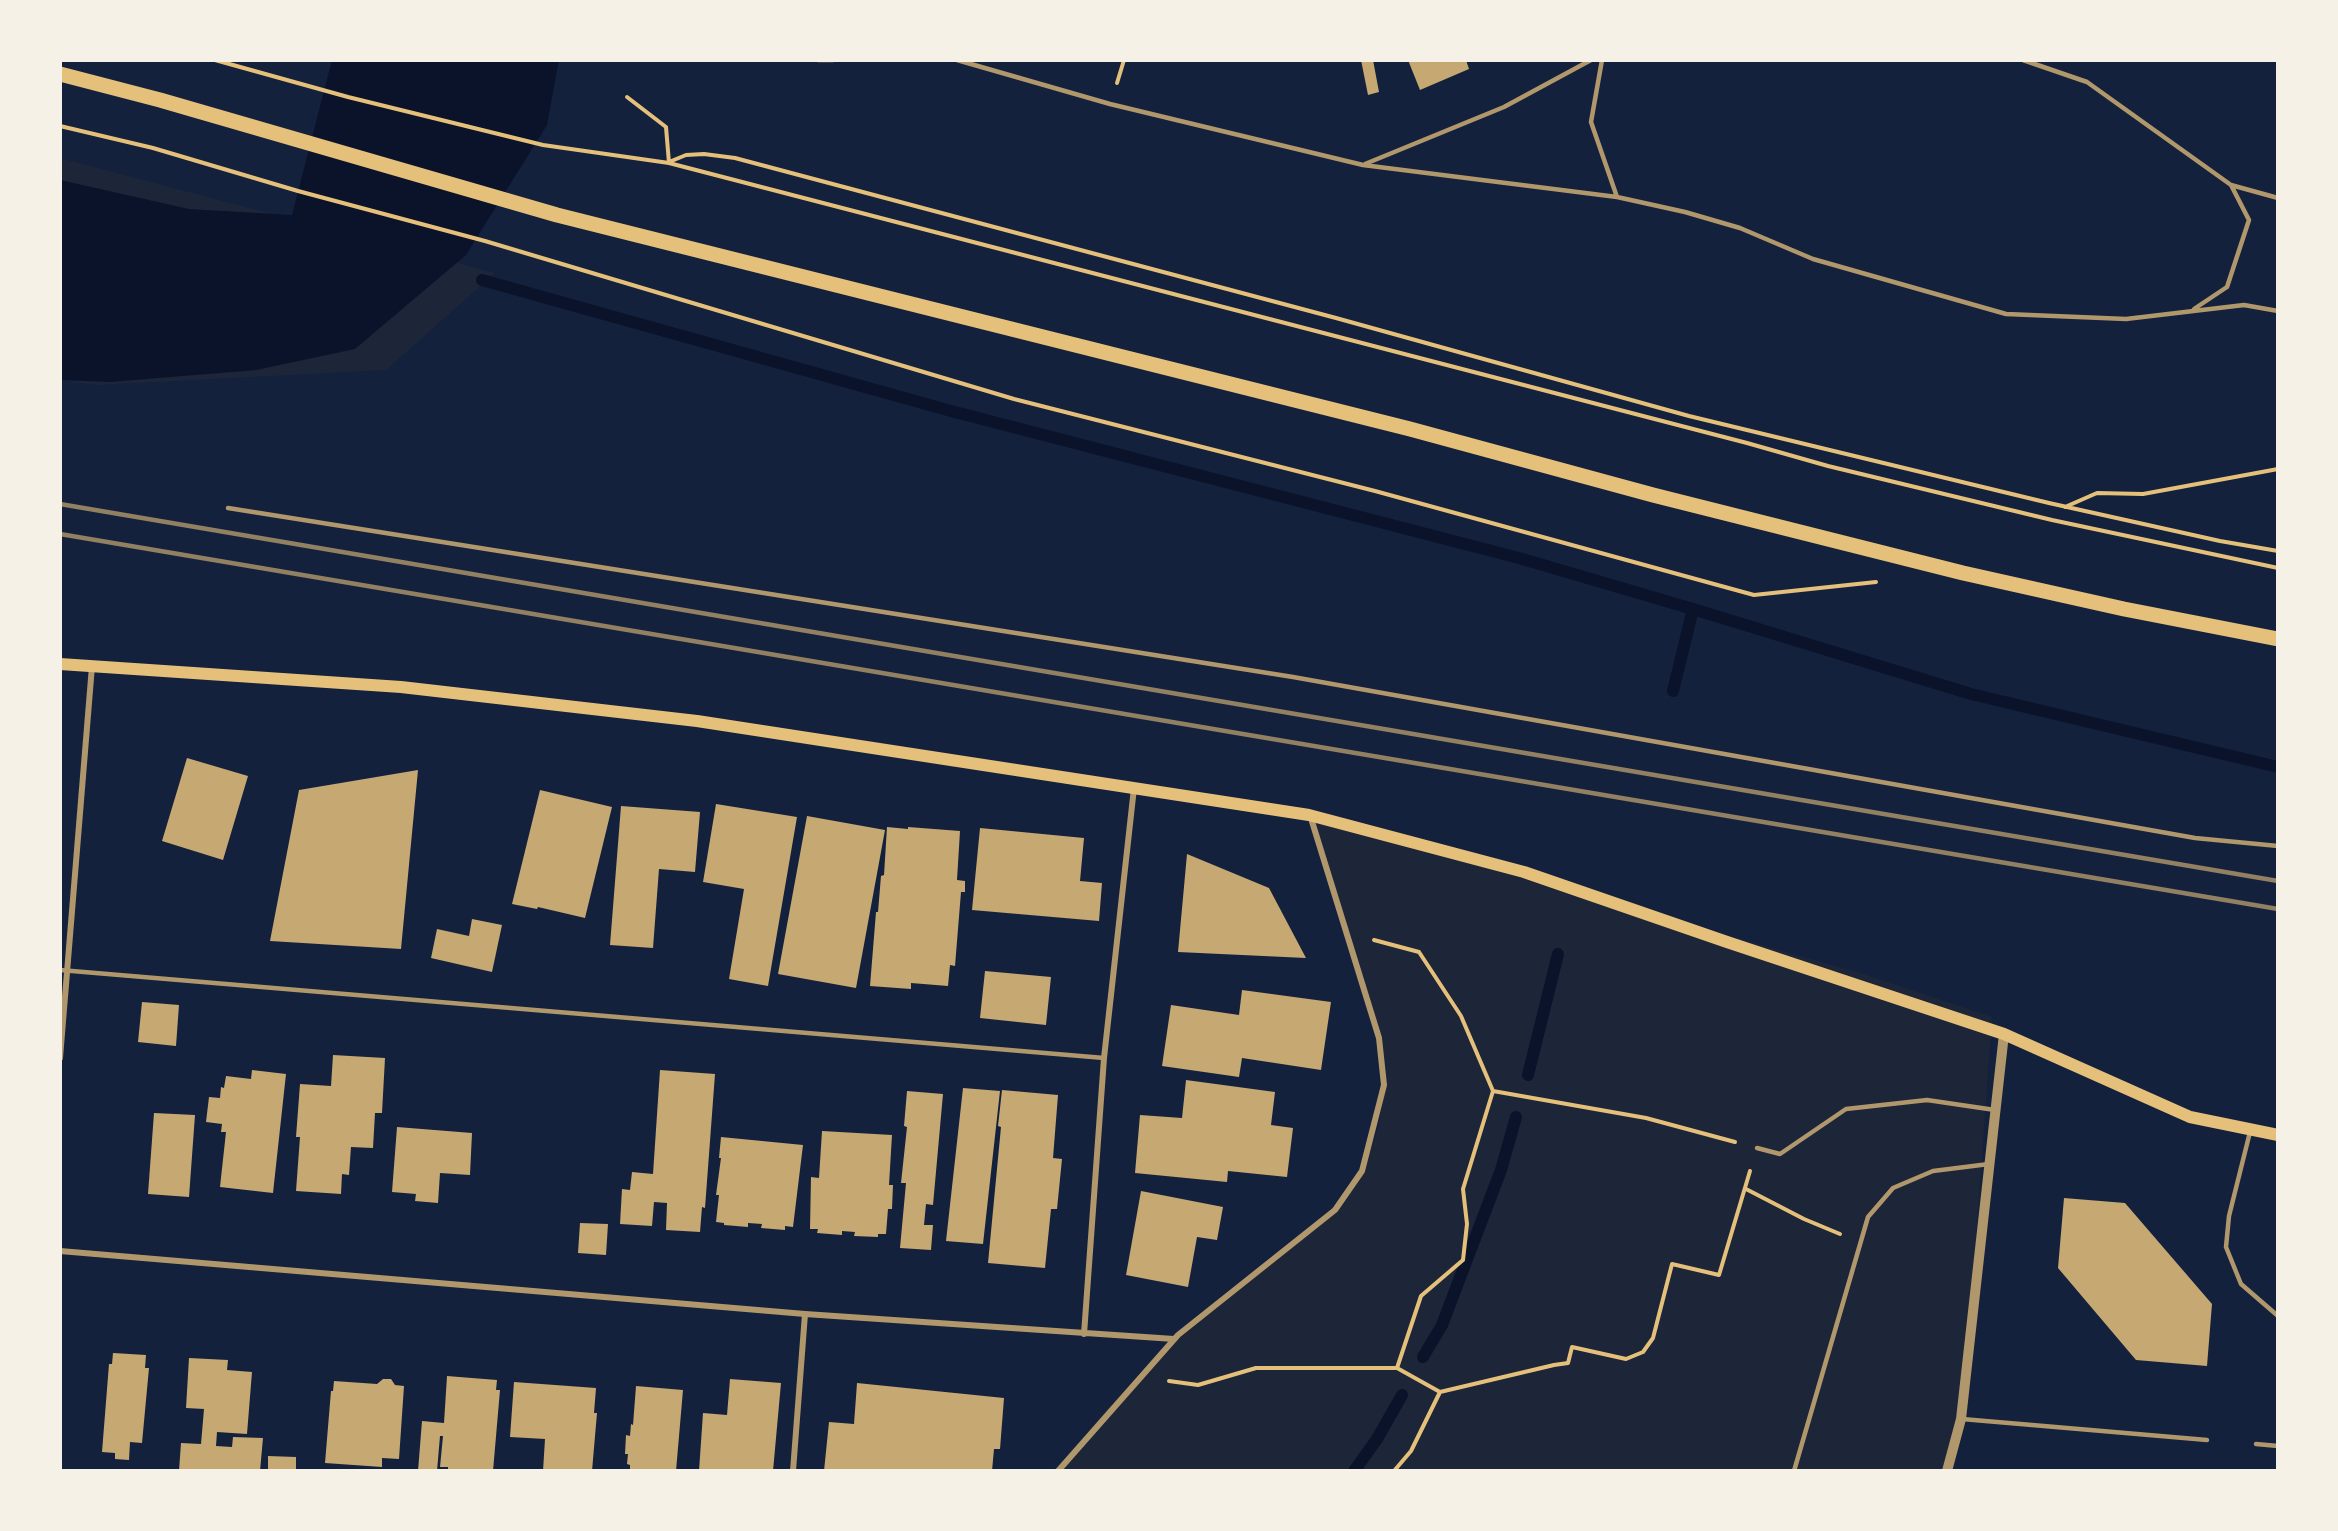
<!DOCTYPE html>
<html>
<head>
<meta charset="utf-8">
<style>
	body { margin:0 }
	#map { position:relative; width:2338px; height:1531px; overflow:hidden; background:#14213d; font-family:Manrope,sans-serif }
	canvas { display:block }
	.frame { position:absolute; inset:0; border:62px solid #f6f1e7; pointer-events:none }
</style>
</head>
<body>
<div id="map">
<canvas width="2338" height="1531"></canvas>
<div class="frame"></div>
</div>
<script>
const ctx = document.querySelector('canvas').getContext('2d');
ctx.lineJoin = 'round';
function fillPath(path, color) { ctx.fillStyle = color; ctx.fill(path, 'evenodd'); }
const toPath = rows => new Path2D(rows.map(r => 'M' + r).join(''));
function stroke(path, color, width, dash) { ctx.strokeStyle = color; ctx.lineWidth = width; ctx.lineCap = dash ? 'butt' : 'round'; ctx.setLineDash(dash || []); ctx.stroke(path); }
fillPath(toPath([
	[60,158,495,273,386,370,97,385,60,380],
	[1309,821,1446,856,1857,972,1992,1017,1969,1335,1949,1471,1059,1471,1102,1414,1173,1339,1333,1210,1361,1173,1378,1130,1385,1083,1380,1038]
]), '#1d2539');
fillPath(toPath([
	[332,60,559,60,547,125,466,255,355,349,256,370,110,382,60,380,60,180,189,209,292,215]
]), '#0b132b');
stroke(toPath([
	[482,280,951,411,1519,558,1693,609,1673,691],
	[1693,609,1971,694,2278,767],
	[1528,1075,1558,954],
	[1423,1357,1442,1325,1501,1170,1516,1117],
	[1354,1471,1377,1439,1402,1395]
]), '#0b132b', 12);
fillPath(toPath([
	[1361,60,1373,60,1379,92,1368,95],
	[1408,60,1466,60,1469,69,1420,90],
	[187,758,248,776,223,860,162,841],
	[418,770,401,949,270,941,299,790],
	[540,790,612,807,585,918,538,907,537,909,512,904],
	[716,804,797,817,768,986,729,979,744,889,703,882],
	[621,806,700,812,695,872,659,869,653,948,610,945],
	[807,816,885,830,856,988,778,974],
	[887,827,908,829,908,827,960,831,957,880,965,881,965,892,961,892,955,966,950,965,948,986,911,983,911,989,870,986,876,912,878,912,881,876,884,875],
	[980,828,1084,838,1080,881,1102,883,1099,921,972,910],
	[1187,854,1269,888,1306,958,1178,952],
	[472,919,502,925,492,972,431,958,437,929,469,936],
	[985,971,1051,977,1046,1025,980,1018],
	[1242,990,1331,1002,1321,1070,1242,1058,1239,1077,1162,1066,1171,1005,1239,1015],
	[142,1002,179,1005,176,1046,138,1042],
	[333,1055,385,1058,382,1113,375,1113,373,1148,351,1147,349,1175,342,1174,341,1194,296,1191,300,1137,296,1137,300,1084,331,1086],
	[252,1070,286,1074,273,1193,220,1187,226,1132,221,1132,222,1124,206,1122,209,1097,220,1098,221,1087,224,1088,226,1076,251,1079],
	[660,1070,715,1074,705,1208,702,1207,700,1232,666,1230,667,1203,654,1202,652,1226,620,1224,622,1189,630,1190,632,1172,653,1174],
	[1186,1080,1275,1092,1271,1125,1293,1128,1287,1177,1228,1171,1227,1182,1135,1173,1140,1115,1182,1118],
	[963,1088,1000,1091,983,1244,946,1241],
	[1002,1090,1058,1095,1053,1158,1062,1159,1057,1209,1051,1209,1045,1268,988,1263,1001,1127,998,1126],
	[907,1091,943,1094,933,1205,926,1204,924,1225,933,1225,931,1250,900,1248,906,1183,901,1183,907,1127,904,1126],
	[154,1113,195,1115,189,1197,148,1194],
	[397,1127,472,1133,470,1175,440,1173,438,1203,415,1201,416,1194,392,1192],
	[822,1131,892,1135,889,1185,893,1185,892,1209,888,1209,886,1234,878,1234,878,1237,854,1236,855,1232,842,1231,842,1235,817,1233,818,1229,810,1229,811,1177,819,1178],
	[721,1137,803,1145,793,1227,785,1226,785,1230,761,1228,762,1224,748,1223,748,1227,724,1225,724,1223,716,1222,719,1195,716,1195,721,1158,719,1158],
	[1141,1191,1223,1207,1217,1240,1197,1237,1188,1287,1126,1275],
	[2064,1198,2125,1203,2212,1304,2207,1366,2136,1360,2058,1268],
	[580,1223,608,1224,606,1255,578,1253],
	[113,1353,146,1355,145,1368,149,1368,142,1443,130,1442,129,1460,115,1459,115,1453,102,1452,109,1364,112,1364],
	[189,1358,228,1360,227,1370,252,1372,247,1434,217,1432,216,1446,232,1447,233,1437,263,1438,260,1471,179,1471,181,1443,201,1444,204,1409,186,1408],
	[447,1376,497,1380,496,1390,500,1390,493,1471,448,1471,448,1467,440,1467,443,1436,440,1436,437,1471,418,1471,422,1421,444,1423],
	[383,1379,391,1379,395,1385,404,1386,399,1459,382,1458,382,1467,325,1463,331,1391,333,1391,334,1381,377,1384],
	[730,1379,781,1383,773,1471,699,1471,703,1413,727,1415],
	[514,1382,596,1388,594,1413,597,1413,592,1471,543,1471,545,1439,510,1437],
	[857,1383,1004,1398,1000,1449,994,1449,992,1471,824,1471,829,1422,854,1424],
	[636,1386,683,1390,676,1471,630,1471,630,1465,627,1464,628,1454,625,1454,626,1435,630,1436,631,1424,633,1425],
	[268,1456,296,1457,296,1471,268,1471]
]), '#c6a872');
stroke(toPath([
	[215,60,348,97,543,145,669,163,1747,443,1828,466,2052,520,2278,568],
	[1117,83,1124,60],
	[627,97,666,127,669,163],
	[60,126,153,148,298,191,485,241,1014,399,1375,491,1754,595,1876,582],
	[669,162,686,155,704,154,735,158,1336,318,1689,416,2049,503,2220,541,2278,551],
	[2065,507,2097,493,2143,494,2278,469],
	[1374,940,1419,952,1461,1016,1493,1091,1646,1118,1735,1142],
	[1746,1189,1804,1219,1840,1234],
	[1397,1368,1440,1392,1554,1365,1568,1363,1572,1347,1626,1359,1643,1352,1653,1338,1672,1264,1719,1275,1750,1171],
	[1169,1381,1198,1385,1256,1368,1397,1368,1421,1296,1463,1260,1467,1224,1463,1189,1493,1091],
	[1394,1471,1411,1451,1440,1392]
]), '#e5c07b', 4);
stroke(toPath([
	[818,60,833,60],
	[957,60,1110,104,1363,165,1617,197,1685,212,1740,228,1813,259,2006,314,2126,319,2244,305,2278,311],
	[1602,60,1591,122,1617,197],
	[2023,60,2087,82,2231,185,2278,198],
	[1365,164,1504,107,1591,60],
	[2194,309,2227,287,2249,220,2231,185],
	[228,508,1293,677,2195,838,2278,846],
	[60,970,1104,1058],
	[2250,1132,2229,1216,2226,1247,2241,1284,2278,1316],
	[1757,1148,1780,1154,1846,1109,1927,1100,1995,1110],
	[1962,1419,2207,1440],
	[2256,1444,2278,1446],
	[1794,1471,1868,1217,1893,1188,1933,1171,1989,1164]
]), '#b1986c', 4.5);
stroke(toPath([
	[60,1058,92,666],
	[60,1251,805,1314,1174,1339],
	[1084,1334,1104,1058,1134,788],
	[793,1471,805,1314],
	[1058,1471,1178,1335,1335,1210,1362,1171,1384,1085,1379,1038,1310,815]
]), '#b1986c', 6);
stroke(toPath([
	[1947,1471,1961,1419,2004,1034]
]), '#b1986c', 10);
stroke(toPath([
	[60,664,401,687,697,721,1309,815,1524,872,1727,942,2004,1034,2190,1117,2278,1135]
]), '#e5c07b', 12);
stroke(toPath([
	[60,74,160,100,557,215,1410,429,1653,495,1963,573,2124,609,2278,639]
]), '#e5c07b', 15);
stroke(toPath([
	[60,504,2278,881],
	[60,534,2278,909]
]), '#918062', 4.5);
</script>
</body>
</html>
